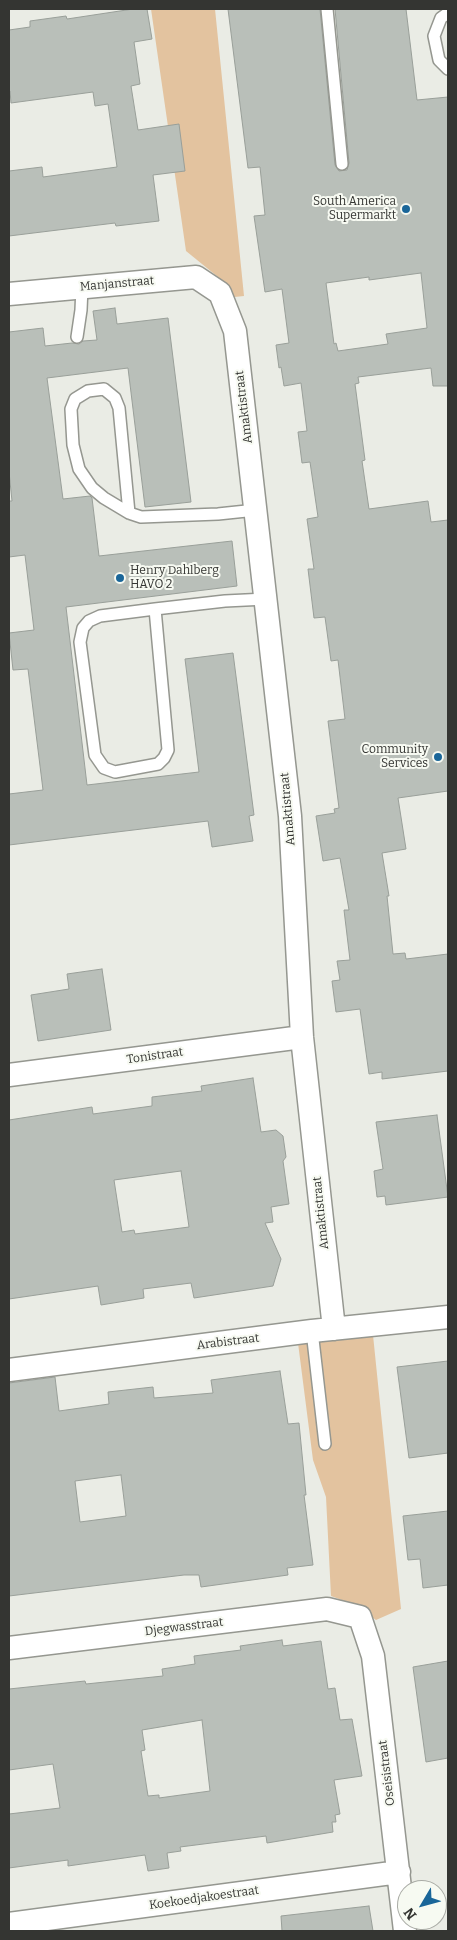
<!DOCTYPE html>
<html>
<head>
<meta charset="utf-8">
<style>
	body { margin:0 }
	#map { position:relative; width:457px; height:1940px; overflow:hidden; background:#eaece5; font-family:Bitter,serif }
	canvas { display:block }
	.frame { position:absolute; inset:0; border:10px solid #343532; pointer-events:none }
	.north { position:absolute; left:397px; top:1880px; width:50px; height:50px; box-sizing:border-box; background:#f7faf2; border:1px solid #a9aba5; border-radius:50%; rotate:233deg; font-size:14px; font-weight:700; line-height:20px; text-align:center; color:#343532 }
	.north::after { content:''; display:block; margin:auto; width:18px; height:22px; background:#1a6699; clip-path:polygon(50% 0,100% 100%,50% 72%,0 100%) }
</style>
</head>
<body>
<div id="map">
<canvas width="457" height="1940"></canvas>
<div class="frame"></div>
<div class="north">N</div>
</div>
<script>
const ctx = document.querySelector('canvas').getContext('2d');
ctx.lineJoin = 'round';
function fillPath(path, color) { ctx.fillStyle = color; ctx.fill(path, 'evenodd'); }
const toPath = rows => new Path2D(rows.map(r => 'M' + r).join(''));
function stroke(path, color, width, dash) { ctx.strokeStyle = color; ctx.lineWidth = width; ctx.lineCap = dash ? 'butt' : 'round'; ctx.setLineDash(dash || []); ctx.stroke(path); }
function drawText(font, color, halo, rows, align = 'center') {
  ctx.font = font + ' Bitter,serif'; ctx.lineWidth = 4; ctx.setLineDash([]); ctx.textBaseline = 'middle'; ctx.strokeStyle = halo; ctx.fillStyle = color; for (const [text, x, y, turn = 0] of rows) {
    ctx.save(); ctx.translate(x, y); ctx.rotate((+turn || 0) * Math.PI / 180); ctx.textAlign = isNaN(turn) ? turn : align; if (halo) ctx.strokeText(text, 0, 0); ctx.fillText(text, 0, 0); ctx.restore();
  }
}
fillPath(toPath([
	[151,9,215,9,244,296,225,298,218,277,186,251],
	[373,1335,401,1609,376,1620,355,1605,331,1596,326,1497,313,1460,298,1343]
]), '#e3c39f');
const building = toPath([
	[133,9,147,9,152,39,134,42,140,84,131,86,138,130,179,124,185,171,153,175,159,221,116,226,115,223,9,236,9,171,42,167,43,177,117,167,108,104,95,106,93,92,11,103,10,91,9,91,9,30,30,27,30,21,66,16,67,19,133,9],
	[228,9,320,9,335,165,339,171,347,170,349,163,335,9,406,9,417,100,448,97,448,386,433,386,431,368,358,377,359,383,355,384,365,460,362,461,369,509,428,501,431,522,448,520,448,791,398,798,406,849,382,853,389,896,387,896,393,954,405,953,406,959,448,954,448,1071,382,1079,382,1072,369,1074,360,1009,336,1012,332,981,340,980,337,961,350,960,344,910,349,910,340,858,323,861,316,816,335,813,334,809,339,808,328,721,345,719,338,660,331,661,325,617,314,618,308,569,314,569,307,519,318,517,310,462,302,463,298,432,307,431,301,383,284,386,281,367,279,368,276,345,289,343,282,289,265,292,254,216,265,215,260,167,248,168,228,9],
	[421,273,427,328,386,334,388,344,338,351,336,343,334,344,326,283,369,277,369,280,421,273],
	[115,308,117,324,168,318,191,502,145,507,128,368,47,378,63,499,90,496,92,498,99,556,232,541,237,586,66,607,87,785,199,772,185,659,233,653,254,815,249,816,253,841,212,847,208,821,9,845,9,794,43,790,28,669,13,670,9,633,34,630,25,555,9,557,9,501,12,501,9,472,9,332,43,328,45,346,72,343,79,344,83,341,97,340,93,311,115,308],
	[102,969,111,1030,38,1041,31,995,69,989,67,974,102,969],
	[253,1078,261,1132,276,1130,283,1136,286,1157,283,1161,289,1204,271,1207,273,1222,265,1223,281,1259,273,1286,194,1298,191,1283,143,1289,144,1298,101,1305,98,1286,9,1299,9,1120,92,1107,93,1114,152,1106,152,1097,202,1091,201,1086,253,1078],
	[181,1171,189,1227,135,1234,134,1230,122,1232,114,1180,181,1171],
	[437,1115,448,1197,386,1205,385,1196,377,1197,374,1171,383,1169,376,1122,437,1115],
	[448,1361,448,1453,409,1458,397,1367,448,1361],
	[280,1371,288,1424,299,1423,306,1495,304,1495,313,1565,287,1568,288,1575,201,1587,199,1575,184,1575,9,1596,9,1383,55,1377,59,1411,109,1404,108,1392,153,1387,154,1398,213,1393,211,1380,280,1371],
	[121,1475,126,1516,80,1522,75,1481,121,1475],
	[448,1511,448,1585,423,1588,420,1559,408,1560,403,1516,448,1511],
	[282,1640,283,1646,321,1641,328,1689,335,1688,340,1720,352,1719,362,1776,334,1780,340,1814,335,1815,336,1822,332,1822,333,1832,267,1843,266,1836,180,1847,181,1851,167,1853,169,1868,148,1871,145,1855,68,1866,68,1860,9,1868,9,1814,60,1808,53,1764,9,1770,9,1689,85,1681,86,1684,163,1676,162,1669,195,1664,194,1656,241,1650,240,1646,282,1640],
	[202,1720,210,1791,159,1798,159,1795,148,1796,141,1751,145,1750,142,1730,202,1720],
	[448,1661,448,1758,426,1762,413,1667,448,1661],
	[369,1906,373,1931,282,1931,281,1916,369,1906]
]);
fillPath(building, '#b9bfb9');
stroke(building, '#999f99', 1);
const service = toPath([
	[327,9,342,164],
	[448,13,441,18,434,36,439,60,448,69],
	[77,337,81,310,82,287],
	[129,513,119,408,115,398,104,389,88,391,75,399,71,409,73,445,79,469,92,488,104,498,129,513,141,517,218,514,256,510],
	[155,609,168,750,164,758,158,764,115,772,104,768,95,755,80,642,83,628,89,621,100,616,155,609,225,601,266,599],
	[312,1331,325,1444]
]);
const minor = toPath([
	[9,294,196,277,220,293,235,331,290,816,302,1037,334,1329],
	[9,1075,302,1037],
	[9,1370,312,1331,448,1317],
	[9,1648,327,1609,360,1617,373,1656,405,1931],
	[9,1924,399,1872]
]);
stroke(service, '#959790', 14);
stroke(minor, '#959790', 25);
stroke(service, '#fff', 11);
stroke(minor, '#fff', 22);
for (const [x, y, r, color] of [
	[406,209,5,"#1a6699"],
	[120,578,5,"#1a6699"],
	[438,757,5,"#1a6699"]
]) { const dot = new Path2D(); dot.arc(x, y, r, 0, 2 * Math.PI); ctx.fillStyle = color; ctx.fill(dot); stroke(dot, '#f7faf2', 2); }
drawText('12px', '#343532', '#f7faf2', [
	["South America",396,202],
	["Supermarkt",396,216],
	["Henry Dahlberg",130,571,"left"],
	["HAVO 2",130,585,"left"],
	["Community",428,750],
	["Services",428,764]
], 'right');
drawText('12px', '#343532', '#f7faf2', [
	["Manjanstraat",117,284,-5],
	["Amaktistraat",244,407,-97],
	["Amaktistraat",288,809,-95],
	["Tonistraat",155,1056,-8],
	["Amaktistraat",321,1213,-96],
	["Arabistraat",228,1342,-7],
	["Djegwasstraat",184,1627,-7],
	["Oseisistraat",387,1773,-97],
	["Koekoedjakoestraat",204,1898,-8]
]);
</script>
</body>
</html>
